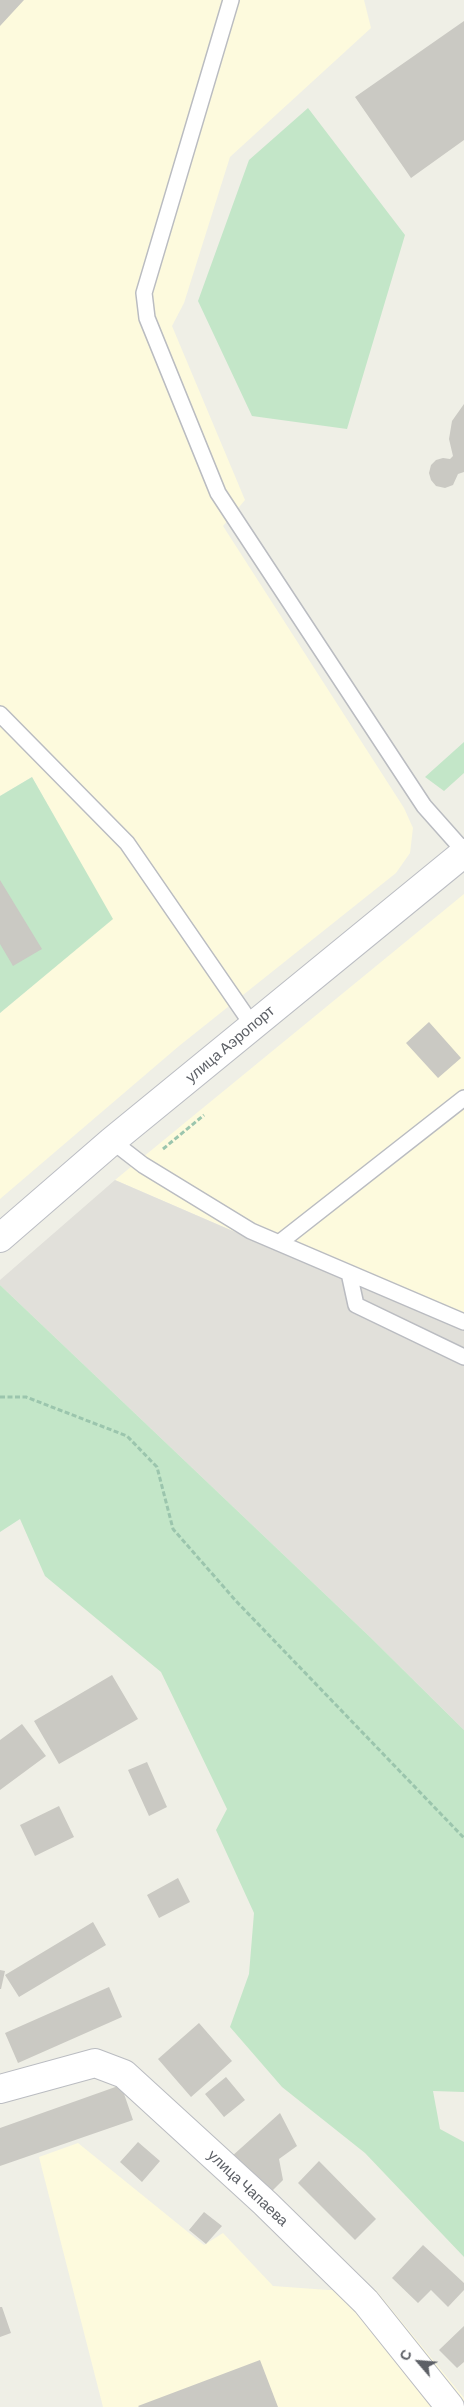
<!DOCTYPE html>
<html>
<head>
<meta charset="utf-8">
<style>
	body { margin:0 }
	#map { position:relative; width:464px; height:2407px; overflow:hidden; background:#efefe6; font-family:Barlow,sans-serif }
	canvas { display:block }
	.north { position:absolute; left:394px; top:2337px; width:50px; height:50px; -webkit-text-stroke:4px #fff; paint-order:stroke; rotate:297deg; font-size:14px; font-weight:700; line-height:20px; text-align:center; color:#5d6066 }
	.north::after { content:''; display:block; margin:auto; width:18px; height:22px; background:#5d6066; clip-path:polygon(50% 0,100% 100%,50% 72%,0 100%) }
</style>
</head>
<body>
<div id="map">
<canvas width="464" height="2407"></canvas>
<div class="north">С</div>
</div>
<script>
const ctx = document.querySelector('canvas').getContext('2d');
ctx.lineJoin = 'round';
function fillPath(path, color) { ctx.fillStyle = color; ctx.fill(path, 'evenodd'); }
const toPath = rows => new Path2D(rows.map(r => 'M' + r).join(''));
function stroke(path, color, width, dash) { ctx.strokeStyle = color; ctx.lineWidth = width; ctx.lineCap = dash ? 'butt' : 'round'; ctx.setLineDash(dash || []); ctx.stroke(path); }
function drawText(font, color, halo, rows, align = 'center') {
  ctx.font = font + ' Barlow,sans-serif'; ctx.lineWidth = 5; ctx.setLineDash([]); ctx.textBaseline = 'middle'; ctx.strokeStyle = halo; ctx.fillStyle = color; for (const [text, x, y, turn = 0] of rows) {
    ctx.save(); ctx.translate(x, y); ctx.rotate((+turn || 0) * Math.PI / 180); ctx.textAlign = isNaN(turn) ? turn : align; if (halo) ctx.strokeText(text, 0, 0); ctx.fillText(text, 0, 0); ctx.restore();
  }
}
fillPath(toPath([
	[0,0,364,0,371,28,230,157,184,303,172,326,245,500,223,526,404,808,413,828,410,853,396,873,179,1046,0,1199,0,1013,112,919,32,777,0,796],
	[464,894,464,1331,115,1180],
	[78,2143,204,2245,223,2233,273,2286,328,2290,375,2289,464,2398,464,2407,103,2407,39,2157]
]), '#fdfadd');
fillPath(toPath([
	[115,1180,464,1331,464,1730,370,1637,0,1285,0,1280]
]), '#e1e0da');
fillPath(toPath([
	[308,108,405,235,347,429,252,416,198,301,249,160],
	[464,742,464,773,444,791,425,777],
	[32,777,113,919,0,1013,0,796],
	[0,1285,370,1637,464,1730,464,2092,433,2091,440,2129,464,2142,464,2257,365,2153,282,2087,230,2027,249,1974,254,1913,216,1830,227,1809,161,1672,45,1576,20,1519,0,1532]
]), '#c3e6c8');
fillPath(toPath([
	[0,0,24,0,0,26],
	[464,21,464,140,411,178,355,97],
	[464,404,464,472,458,474,453,485,445,488,436,486,431,480,429,473,431,465,436,460,443,458,450,459,453,456,449,439,452,421],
	[0,880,42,949,13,966,0,944],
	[429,1022,461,1058,438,1078,406,1043],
	[112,1675,138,1719,59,1764,34,1721],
	[22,1724,46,1756,0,1790,0,1740],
	[147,1762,167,1807,149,1816,128,1770],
	[59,1806,74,1837,35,1856,20,1825],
	[178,1878,190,1902,159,1918,147,1895],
	[93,1922,106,1945,19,1997,5,1975],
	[0,1970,5,1971,1,1989,0,1989],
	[109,1987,122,2017,18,2063,5,2033],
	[199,2023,232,2061,191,2097,158,2059],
	[226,2077,245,2100,224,2117,205,2094],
	[121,2085,133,2120,0,2166,0,2128],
	[280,2113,297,2146,279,2159,283,2180,270,2193,231,2157],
	[138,2142,160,2161,142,2182,120,2162],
	[319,2161,376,2219,355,2240,298,2183],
	[204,2212,222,2226,206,2244,189,2230],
	[423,2245,464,2283,464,2290,448,2307,431,2290,418,2303,392,2278],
	[0,2307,2,2307,11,2333,0,2337],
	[464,2326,464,2362,457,2368,439,2350],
	[260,2360,278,2407,139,2407,138,2406]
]), '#cac9c3');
const service = toPath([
	[231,0,144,293,147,318,218,493,424,806,464,851],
	[0,714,127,843,253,1026],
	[112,1141,143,1165,251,1231,464,1322],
	[279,1243,464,1098],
	[349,1273,356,1305,464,1357]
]);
const minor = toPath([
	[0,2089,95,2063,124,2074,265,2203,366,2302,450,2407]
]);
const secondary = toPath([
	[0,1238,112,1141,464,853]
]);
stroke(service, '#babcc1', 18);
stroke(minor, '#babcc1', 30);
stroke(secondary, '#bbbdc3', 30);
stroke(toPath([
	[163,1149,204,1115],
	[0,1397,26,1397,127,1436,157,1467,173,1529,236,1601,464,1838]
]), '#9bc5ad', 3, [5, 2.5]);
stroke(service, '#fff', 15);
stroke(minor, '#fff', 28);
stroke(secondary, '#fff', 28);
drawText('15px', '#5d6066', '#fff', [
	["улица Аэропорт",230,1044,-40],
	["улица Чапаева",248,2188,43]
]);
</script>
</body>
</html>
